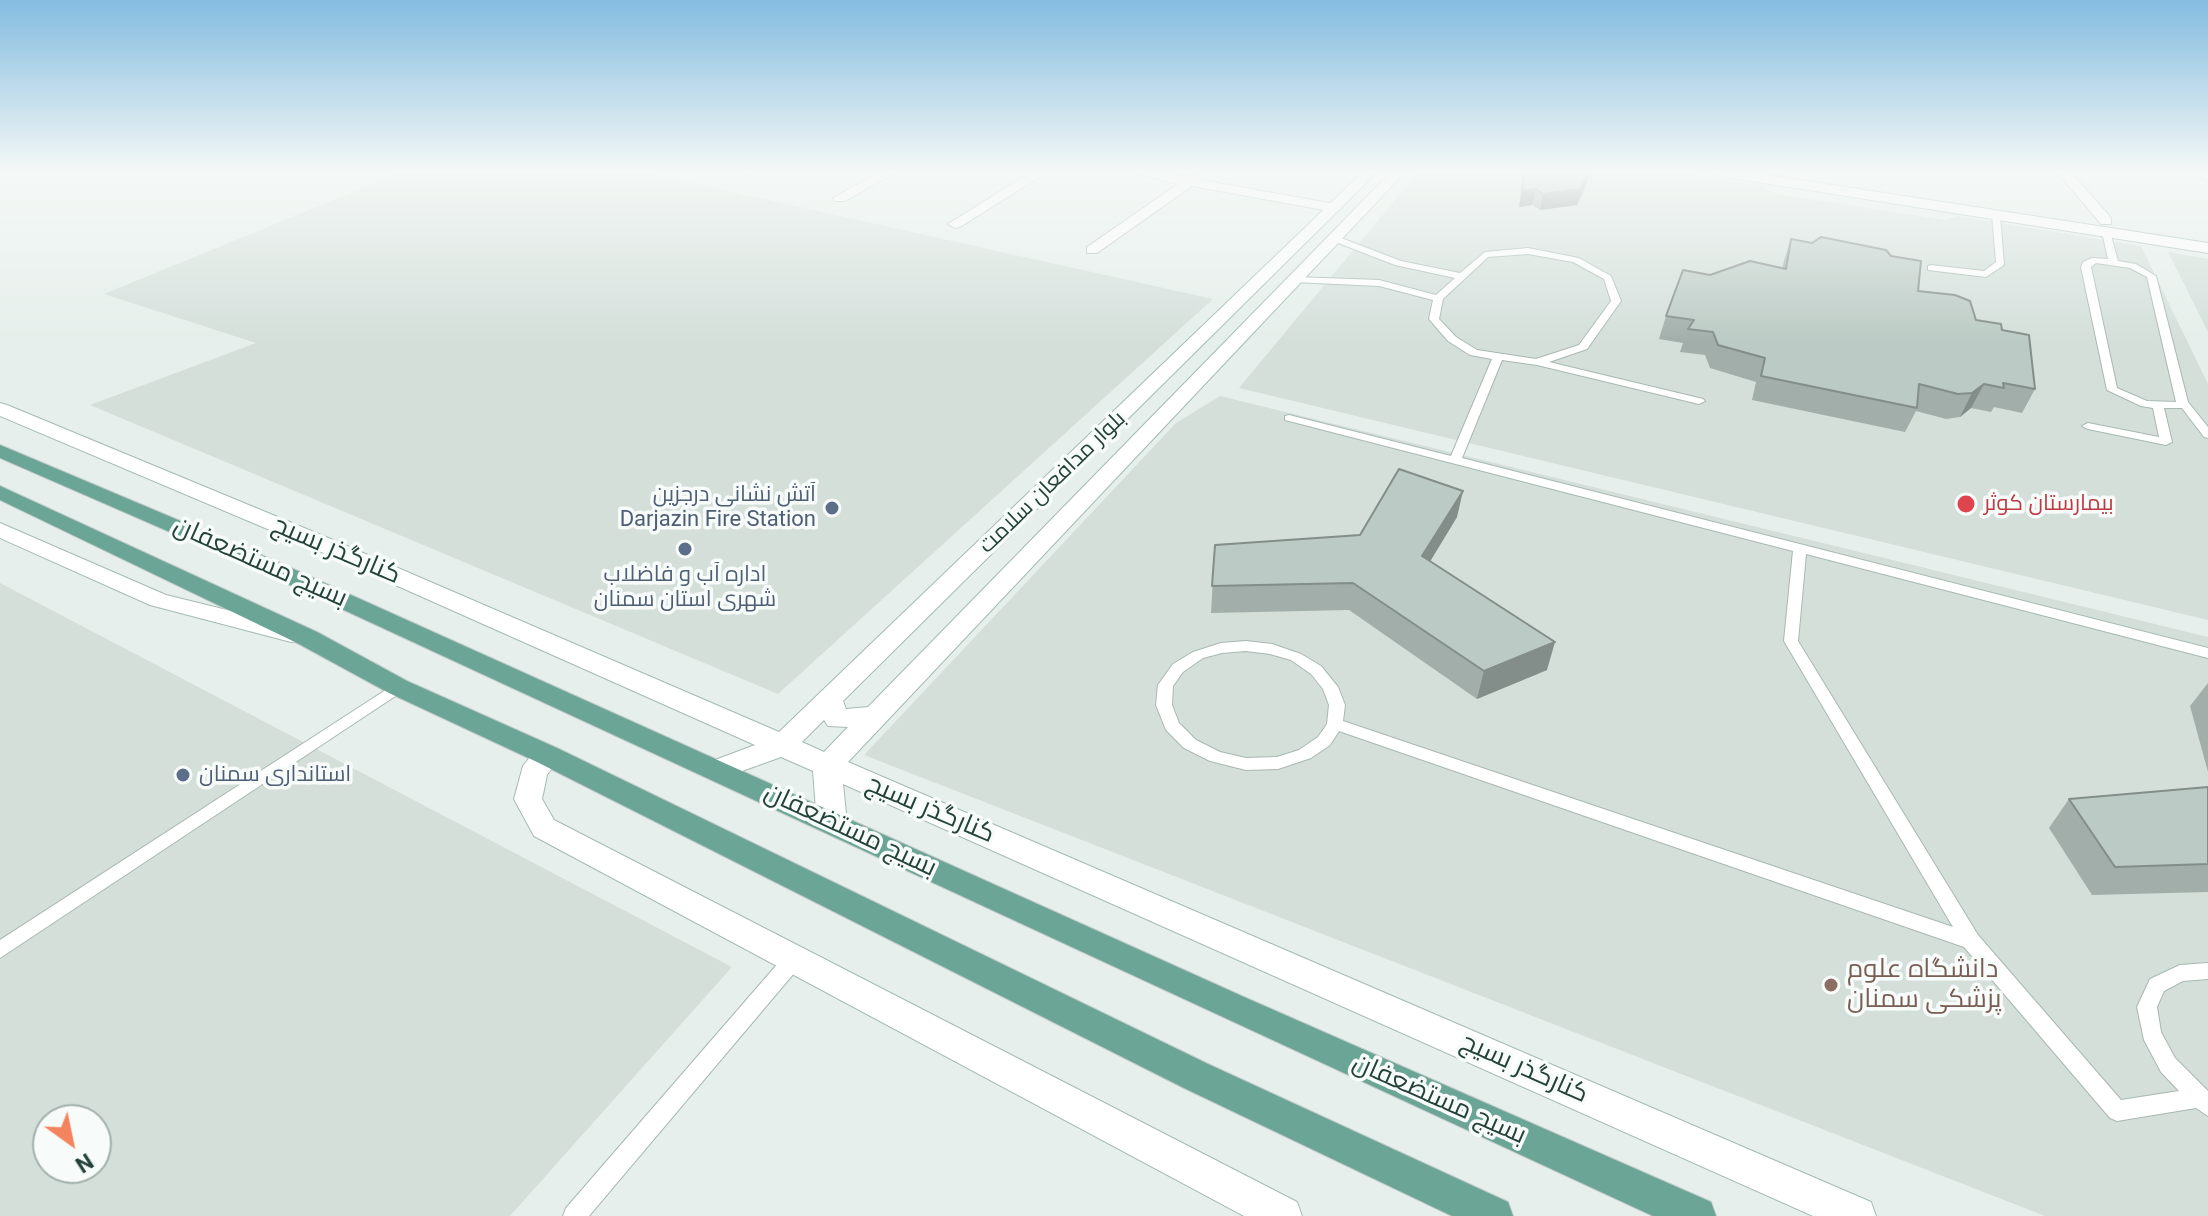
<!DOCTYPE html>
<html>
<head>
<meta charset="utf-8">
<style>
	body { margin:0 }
	#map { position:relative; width:2208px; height:1216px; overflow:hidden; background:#e6efeb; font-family:Roboto,sans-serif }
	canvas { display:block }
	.north { position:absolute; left:32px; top:1104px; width:80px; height:80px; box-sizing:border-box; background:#f7fbf9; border:2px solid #a3b1ad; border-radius:50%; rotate:147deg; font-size:22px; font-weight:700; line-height:32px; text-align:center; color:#24423a }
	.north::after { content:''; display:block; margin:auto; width:28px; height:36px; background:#f4845f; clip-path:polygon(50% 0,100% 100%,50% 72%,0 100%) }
</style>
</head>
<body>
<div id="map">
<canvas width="2208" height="1216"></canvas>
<div class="north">N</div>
</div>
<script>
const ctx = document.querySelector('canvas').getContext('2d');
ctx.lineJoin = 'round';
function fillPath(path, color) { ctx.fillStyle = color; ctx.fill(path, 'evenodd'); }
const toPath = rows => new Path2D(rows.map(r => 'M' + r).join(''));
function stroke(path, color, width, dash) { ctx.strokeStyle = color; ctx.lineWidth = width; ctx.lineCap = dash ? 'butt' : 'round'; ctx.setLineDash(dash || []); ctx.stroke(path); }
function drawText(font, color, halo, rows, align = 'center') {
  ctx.font = font + ' Roboto,Cairo,sans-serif'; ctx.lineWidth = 7; ctx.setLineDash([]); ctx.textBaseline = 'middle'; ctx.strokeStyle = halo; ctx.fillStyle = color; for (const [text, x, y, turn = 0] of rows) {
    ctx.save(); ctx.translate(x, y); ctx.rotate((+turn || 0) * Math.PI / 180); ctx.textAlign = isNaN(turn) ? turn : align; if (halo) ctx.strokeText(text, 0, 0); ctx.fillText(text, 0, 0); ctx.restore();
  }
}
fillPath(toPath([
	[404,171,638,171,1213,299,778,694,90,405,256,343,104,294],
	[1419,171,1669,171,1760,185,1776,194,1945,220,1958,216,2141,246,2208,384,2208,620,1239,388],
	[2168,252,2208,259,2208,332],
	[1220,396,2208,637,2208,1216,2045,1216,864,755,1176,423],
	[0,583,732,967,510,1216,0,1216],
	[48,1120,96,1120,96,1168,48,1168]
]), '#d4dfda');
const lane = toPath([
	[1996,212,2000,215,2004,265,1986,277,1928,270,1928,266,1931,265,1984,271,1996,262,1992,215,1996,212],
	[2106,229,2110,232,2118,261,2136,264,2156,276,2188,402,2208,427,2208,438,2204,437,2182,408,2164,408,2172,442,2166,445,2088,429,2082,426,2088,423,2159,437,2153,408,2141,406,2107,390,2081,267,2083,262,2092,258,2108,259,2102,232,2106,229],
	[2096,263,2130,268,2147,277,2176,402,2147,401,2117,388,2091,267,2096,263],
	[1336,236,1401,261,1460,273,1485,252,1528,248,1579,258,1611,276,1621,301,1587,349,1549,362,1703,399,1705,401,1699,404,1537,365,1502,360,1462,458,2208,648,2208,658,1806,554,1798,641,1978,935,2121,1100,2179,1091,2161,1072,2144,1040,2137,1007,2150,979,2180,965,2208,963,2208,979,2183,981,2164,991,2157,1007,2161,1032,2175,1058,2208,1091,2208,1116,2196,1108,2117,1121,2110,1118,1964,947,1339,731,1330,745,1311,758,1278,769,1246,770,1210,761,1184,748,1166,730,1156,705,1158,685,1173,664,1193,652,1221,643,1246,641,1272,644,1301,654,1321,666,1338,687,1345,705,1343,721,1953,927,1784,641,1793,551,1285,420,1285,416,1289,415,1451,456,1492,359,1470,355,1448,341,1429,319,1433,300,1379,286,1293,282,1293,278,1296,277,1379,280,1436,295,1455,278,1395,265,1333,241,1332,239,1336,236],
	[1528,254,1573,262,1604,279,1611,301,1579,345,1536,359,1477,350,1456,337,1439,319,1443,299,1488,257,1528,254],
	[1246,651,1270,654,1291,660,1311,674,1323,689,1329,705,1327,724,1318,737,1299,750,1277,757,1246,758,1220,752,1196,740,1179,723,1172,705,1173,686,1183,672,1203,658,1222,653,1246,651],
	[398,682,403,683,406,687,403,691,0,958,0,940,398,682],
	[794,951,801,953,803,959,801,965,589,1216,563,1216,566,1208,787,953,794,951]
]);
const street = toPath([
	[742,171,758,171,748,177,743,176,742,171],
	[881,171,898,171,845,201,835,201,833,198,881,171],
	[1033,171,1049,171,960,227,955,228,948,224,1033,171],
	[1125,171,1156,171,1187,177,1195,174,1200,175,1201,180,1335,204,1342,208,1335,212,1192,186,1097,253,1087,253,1087,247,1178,184,1125,171],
	[1791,171,1784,176,1777,172,1777,171,1791,171],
	[2056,171,2070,171,2111,218,2111,224,2101,224,2056,171]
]);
const secondary = toPath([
	[1364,171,1378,171,843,701,846,709,868,707,1392,171,1406,171,848,762,1871,1202,1876,1216,1813,1216,843,784,847,823,842,831,832,834,822,831,817,823,813,771,781,757,717,780,707,777,703,770,707,763,755,745,310,547,0,416,0,403,7,405,326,537,779,732,1364,171],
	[824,720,828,726,848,727,824,752,802,742,824,720],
	[1707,171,1742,171,2208,243,2208,253,1713,175,1707,171],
	[2197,171,2208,171,2208,180,2203,179,2197,171],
	[0,523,166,595,300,628,303,634,300,640,291,642,150,605,0,538,0,523],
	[547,745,557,748,561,755,547,775,542,799,554,820,1297,1202,1302,1216,1244,1216,534,836,514,799,523,766,537,748,547,745]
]);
const primary = toPath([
	[0,445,280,563,1244,997,1711,1202,1716,1216,1653,1216,264,573,0,458,0,445],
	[0,486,317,632,407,681,557,748,1208,1064,1508,1202,1513,1216,1452,1216,1184,1088,537,762,389,693,299,644,0,500,0,486]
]);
stroke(lane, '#a8b8b2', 2);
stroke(street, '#a8b8b2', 2);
stroke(secondary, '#a4bbb3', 2);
stroke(primary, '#c2cac8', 2);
fillPath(lane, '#fff');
fillPath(street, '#fff');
fillPath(secondary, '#fff');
fillPath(primary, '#6aa596');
fillPath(toPath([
	[1523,171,1590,171,1586,185,1577,205,1540,210,1532,205,1519,207],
	[1791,239,1918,291,1976,320,2002,330,2035,389,2022,413,1994,407,1991,412,1971,408,1960,417,1946,419,1916,411,1905,432,1752,400,1756,382,1710,368,1705,355,1680,352,1683,343,1659,339,1666,316,1710,275,1782,269,1784,261],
	[1457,517,1430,561,1547,670,1477,699,1349,610,1211,613,1215,545,1360,535],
	[2208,683,2208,772,2190,706],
	[2208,787,2208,892,2092,895,2049,828,2069,799]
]), '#a1aea9');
fillPath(toPath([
	[1590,171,1586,185,1577,205,1540,210,1543,194],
	[1536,189,1532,205,1519,207,1522,191],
	[1984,384,1971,408,1960,417,1972,393],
	[1463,491,1457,517,1417,583,1422,556],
	[1555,642,1547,670,1477,699,1484,671]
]), '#838d89');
const building = toPath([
	[1524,171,1589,171,1581,189,1543,194,1536,189,1522,191,1524,171],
	[1821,237,1886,250,1891,256,1921,261,1918,291,1955,295,1970,301,1976,320,2001,324,2002,330,2029,335,2035,389,2003,383,2004,388,1984,384,1972,393,1958,394,1919,384,1917,408,1761,376,1765,358,1718,345,1713,332,1688,329,1694,320,1666,316,1683,270,1710,275,1750,261,1786,269,1791,239,1812,243,1821,237],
	[1399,469,1463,491,1422,556,1555,642,1484,671,1353,583,1212,586,1215,545,1360,535,1399,469],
	[2208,787,2208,864,2115,867,2069,799,2208,787]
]);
fillPath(building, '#bbcac4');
stroke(building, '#838d89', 2);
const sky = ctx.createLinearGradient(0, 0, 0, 342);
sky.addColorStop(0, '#84bce0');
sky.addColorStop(0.5, '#f4f8f6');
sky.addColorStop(1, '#f4f8f600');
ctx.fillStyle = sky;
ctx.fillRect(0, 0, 2208, 342);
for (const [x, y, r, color] of [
	[1966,504,10,"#e0444e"],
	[832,508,8,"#5c6f8a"],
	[685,549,8,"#5c6f8a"],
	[183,775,8,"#5c6f8a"],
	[1831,985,8,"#8d6e63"]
]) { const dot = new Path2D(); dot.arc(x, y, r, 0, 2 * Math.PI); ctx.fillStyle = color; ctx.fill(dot); stroke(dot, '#f7fbf9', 3); }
drawText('22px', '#24423a', '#f7fbf9', [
	["بلوار مدافعان سلامت",1053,483,-44]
]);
drawText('22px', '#4e5e75', '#f7fbf9', [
	["آتش نشانی درجزین",816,495],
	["Darjazin Fire Station",816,520],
	["اداره آب و فاضلاب",685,575,"center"],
	["شهری استان سمنان",685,600,"center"],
	["استانداری سمنان",199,775,"left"]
], 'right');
drawText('22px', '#be3a42', '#f7fbf9', [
	["بیمارستان کوثر",1984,504]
], 'left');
drawText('26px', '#24423a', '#f7fbf9', [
	["کنارگذر بسیج",336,551,23],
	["بسیج مستضعفان",260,563,24],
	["کنارگذر بسیج",930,810,23],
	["بسیج مستضعفان",850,831,25],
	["کنارگذر بسیج",1524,1069,24],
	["بسیج مستضعفان",1439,1100,24]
]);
drawText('26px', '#785e54', '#f7fbf9', [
	["دانشگاه علوم",1847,970],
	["پزشکی سمنان",1847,1000]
], 'left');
</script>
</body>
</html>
